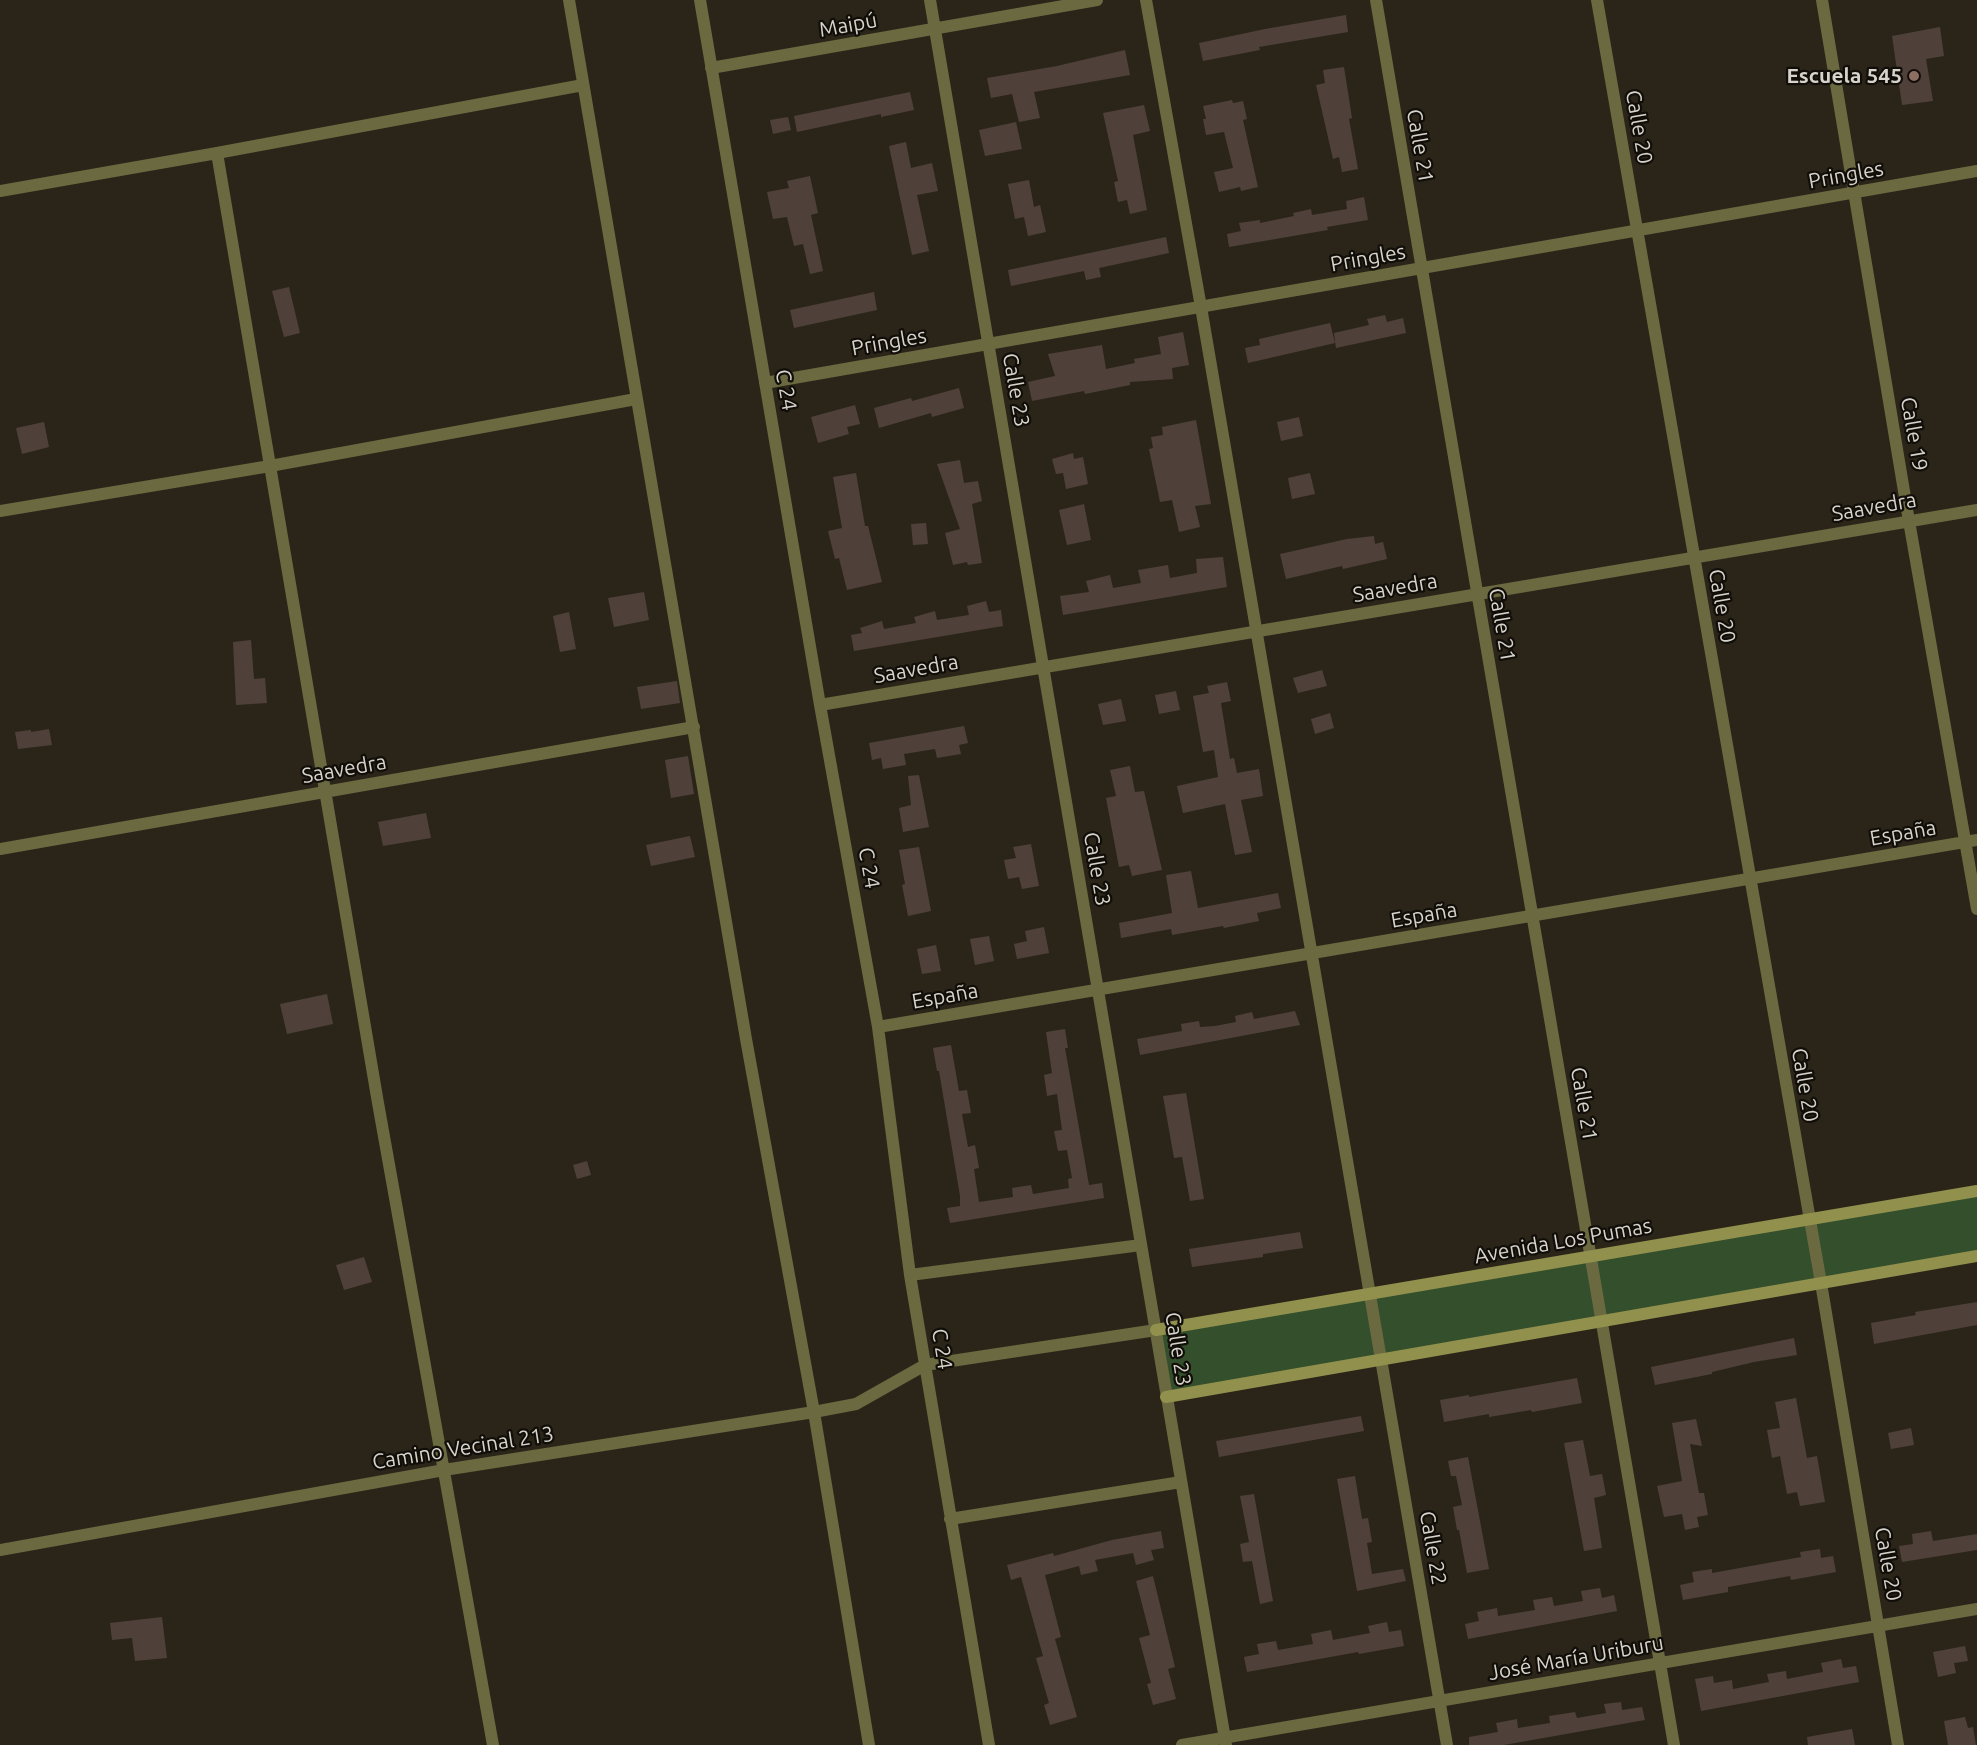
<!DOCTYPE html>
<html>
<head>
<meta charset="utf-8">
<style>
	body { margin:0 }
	canvas { display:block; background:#2a2518 }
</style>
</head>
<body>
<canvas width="1977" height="1745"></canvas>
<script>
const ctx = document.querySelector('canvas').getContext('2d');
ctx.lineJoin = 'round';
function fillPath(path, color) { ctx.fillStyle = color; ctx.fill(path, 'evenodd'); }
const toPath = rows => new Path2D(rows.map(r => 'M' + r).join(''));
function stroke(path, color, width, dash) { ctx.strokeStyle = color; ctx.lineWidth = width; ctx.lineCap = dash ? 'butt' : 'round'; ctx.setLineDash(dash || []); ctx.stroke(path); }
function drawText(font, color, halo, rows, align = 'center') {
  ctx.font = font + ' Ubuntu,sans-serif'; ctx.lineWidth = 4.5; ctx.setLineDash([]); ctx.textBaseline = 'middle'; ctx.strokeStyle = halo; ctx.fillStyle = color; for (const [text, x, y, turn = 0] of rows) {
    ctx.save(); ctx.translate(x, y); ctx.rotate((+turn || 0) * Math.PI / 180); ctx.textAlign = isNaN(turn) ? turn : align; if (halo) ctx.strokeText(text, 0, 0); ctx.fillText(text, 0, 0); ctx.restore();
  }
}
fillPath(toPath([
	[1977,1192,1977,1256,1167,1396,1156,1330]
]), '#334f2c');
fillPath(toPath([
	[1346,15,1348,32,1259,47,1260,50,1203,61,1199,43,1265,29],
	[1940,27,1944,56,1926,59,1933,101,1902,105,1892,36],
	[1125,50,1130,75,1034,92,1040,118,1019,122,1012,94,991,98,987,78,1057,66],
	[1344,67,1352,118,1349,119,1358,169,1342,172,1339,157,1333,159,1316,85,1325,83,1323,70],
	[910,92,914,110,881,117,881,114,797,132,794,116],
	[1232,100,1233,103,1243,101,1247,119,1243,120,1258,187,1241,191,1240,187,1219,192,1214,172,1233,168,1224,132,1206,135,1203,119,1206,119,1203,106],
	[1144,105,1150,131,1133,135,1147,210,1130,214,1127,200,1118,202,1114,182,1118,181,1103,113],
	[788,117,791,130,773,134,770,120],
	[1016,122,1022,149,985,156,979,130],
	[906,142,911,168,932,163,938,191,917,195,929,251,912,255,889,146],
	[810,176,818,213,811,215,823,271,810,274,803,244,794,246,787,217,773,219,767,192,789,188,787,181],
	[1029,180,1034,207,1040,205,1046,232,1028,236,1024,217,1015,219,1008,184],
	[1364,197,1368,220,1327,227,1328,230,1229,247,1227,234,1241,231,1239,223,1260,220,1260,223,1294,216,1293,213,1311,209,1312,215,1347,209,1346,201],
	[1166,237,1169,253,1099,268,1101,277,1086,280,1084,271,1011,286,1008,270],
	[289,287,300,333,284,337,272,291],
	[874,292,877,310,794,328,790,310],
	[1385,315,1387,322,1403,318,1406,333,1336,348,1334,333,1369,325,1367,319],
	[1330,323,1335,343,1248,363,1245,348,1260,345,1259,339],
	[1183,332,1189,365,1172,368,1173,379,1130,382,1130,385,1085,394,1084,391,1032,401,1028,382,1055,376,1048,354,1102,345,1106,369,1135,363,1134,359,1161,354,1158,337],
	[959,388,964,408,932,417,931,413,879,428,874,408,911,398,912,401],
	[855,405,860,424,847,427,849,434,818,443,811,417],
	[1299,417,1303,436,1281,441,1277,422],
	[1196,420,1211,504,1195,506,1200,527,1179,532,1172,500,1160,502,1149,449,1153,448,1151,437,1163,435,1162,427],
	[44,422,49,447,22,454,16,428],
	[1073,453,1074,459,1083,457,1088,484,1066,489,1063,473,1056,474,1052,459],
	[960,460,964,483,978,481,982,501,972,504,982,563,968,565,967,562,953,565,945,533,960,529,937,464],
	[856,473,865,526,868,526,882,582,847,590,839,558,835,559,828,531,842,528,833,477],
	[1310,473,1315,494,1292,499,1288,478],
	[1084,504,1091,540,1067,545,1059,510],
	[926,523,928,544,913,545,911,524],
	[1374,536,1375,544,1383,542,1387,559,1343,569,1342,566,1286,579,1280,554,1347,539],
	[1223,557,1227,587,1063,615,1060,596,1089,592,1086,581,1110,575,1113,588,1141,583,1138,570,1168,565,1170,578,1197,573,1196,559],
	[644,592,649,620,614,627,608,598],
	[986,601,989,612,1001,610,1003,626,854,651,851,635,862,633,860,628,882,621,884,629,916,623,914,617,935,611,937,620,969,615,967,606],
	[569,612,576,649,560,652,553,616],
	[251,640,254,679,265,678,267,703,236,705,233,642],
	[1322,670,1327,686,1298,693,1293,678],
	[677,681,680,703,641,709,637,687],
	[1227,682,1231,701,1221,703,1230,759,1234,758,1237,773,1259,769,1263,796,1241,800,1252,852,1235,855,1225,804,1183,813,1177,786,1218,777,1214,750,1203,752,1193,696,1209,693,1207,686],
	[1176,691,1180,710,1159,714,1155,695],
	[1121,699,1126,721,1103,725,1098,704],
	[1330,713,1334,728,1315,734,1311,719],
	[964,726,968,743,959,745,961,754,937,758,935,749,904,754,906,765,883,769,881,758,872,760,869,743],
	[49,729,52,745,18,749,15,732,31,730,31,732],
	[688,756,694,794,671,798,665,760],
	[1130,766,1135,792,1144,791,1162,870,1132,876,1129,865,1119,867,1106,798,1116,796,1110,770],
	[919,775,929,827,903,832,899,808,911,805,908,776],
	[426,813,431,838,383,846,378,822],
	[690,836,695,857,651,866,646,845],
	[1031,844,1039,886,1022,889,1019,877,1008,879,1004,860,1016,858,1013,847],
	[919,847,931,911,908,916,902,885,905,884,899,850],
	[1191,871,1198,908,1278,893,1281,908,1257,913,1259,921,1224,928,1223,926,1172,935,1171,929,1121,938,1119,923,1172,913,1166,875],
	[1044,927,1049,953,1017,959,1014,944,1027,941,1025,931],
	[989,936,994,961,975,965,970,939],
	[936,945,941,971,922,974,917,949],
	[327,994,333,1024,287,1034,280,1004],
	[1295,1011,1300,1025,1140,1055,1137,1039,1182,1031,1181,1024,1199,1021,1200,1027,1215,1026,1236,1022,1235,1016,1252,1012,1254,1019],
	[1065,1029,1068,1048,1065,1048,1089,1185,1102,1183,1104,1198,950,1223,947,1208,960,1206,960,1196,939,1071,937,1071,933,1048,951,1045,959,1091,967,1090,971,1113,962,1114,968,1147,975,1145,979,1168,974,1169,979,1202,1013,1197,1012,1188,1031,1185,1033,1194,1069,1188,1068,1179,1072,1178,1067,1150,1058,1151,1054,1131,1062,1130,1057,1094,1047,1096,1044,1075,1052,1073,1046,1032],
	[1186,1093,1204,1199,1190,1201,1182,1157,1174,1158,1163,1096],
	[587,1161,591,1175,577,1179,573,1165],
	[1300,1232,1303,1248,1263,1254,1263,1257,1192,1267,1189,1249],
	[364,1257,372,1282,344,1290,336,1265],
	[1977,1302,1977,1325,1874,1344,1871,1323,1916,1315,1915,1312],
	[1794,1338,1797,1355,1754,1362,1712,1372,1712,1374,1655,1385,1651,1367],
	[1577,1378,1582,1403,1532,1412,1531,1410,1489,1417,1489,1414,1444,1422,1440,1400,1469,1395,1469,1397],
	[1796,1398,1807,1458,1817,1456,1825,1502,1800,1506,1797,1492,1787,1494,1780,1456,1772,1458,1767,1430,1780,1428,1775,1402],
	[1361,1416,1364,1431,1219,1457,1216,1441],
	[1696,1419,1702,1446,1690,1444,1699,1493,1704,1493,1708,1515,1697,1517,1699,1527,1685,1530,1682,1514,1664,1517,1657,1486,1682,1481,1672,1423],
	[1911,1428,1914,1445,1891,1449,1888,1433],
	[1583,1440,1590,1476,1602,1474,1606,1495,1594,1498,1602,1548,1584,1551,1564,1443],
	[1468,1457,1489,1569,1467,1573,1459,1530,1457,1530,1453,1507,1462,1505,1456,1476,1451,1476,1448,1461],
	[1355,1476,1362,1519,1368,1518,1372,1542,1367,1543,1372,1574,1403,1569,1406,1581,1357,1591,1337,1479],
	[1254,1494,1273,1601,1260,1604,1252,1561,1243,1562,1240,1544,1249,1542,1240,1496],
	[1161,1531,1164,1548,1151,1550,1154,1560,1136,1565,1133,1553,1095,1560,1098,1571,1081,1575,1079,1566,1045,1575,1061,1637,1055,1639,1077,1717,1050,1725,1044,1705,1049,1703,1036,1658,1043,1656,1021,1577,1011,1580,1007,1565,1053,1553,1054,1556,1112,1540],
	[1931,1531,1933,1541,1977,1534,1977,1550,1902,1562,1899,1546,1913,1544,1912,1534],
	[1820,1549,1821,1558,1833,1556,1836,1572,1791,1580,1790,1576,1728,1587,1728,1592,1683,1600,1680,1585,1694,1582,1692,1572,1712,1569,1712,1573,1801,1557,1800,1552],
	[1153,1576,1175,1667,1168,1669,1176,1699,1153,1705,1147,1684,1151,1683,1139,1638,1150,1635,1136,1581],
	[1600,1588,1602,1598,1614,1595,1617,1611,1468,1639,1465,1624,1479,1621,1477,1612,1497,1608,1498,1616,1535,1610,1533,1600,1552,1597,1554,1606,1583,1601,1581,1591],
	[162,1617,167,1658,135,1661,132,1638,112,1640,110,1623],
	[1387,1622,1389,1632,1401,1630,1404,1646,1359,1654,1358,1652,1247,1672,1244,1657,1259,1654,1257,1644,1276,1641,1278,1650,1313,1644,1311,1634,1331,1630,1333,1640,1370,1633,1368,1626],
	[1965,1646,1968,1661,1954,1663,1956,1673,1938,1677,1933,1652],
	[1841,1659,1843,1668,1856,1666,1859,1682,1701,1711,1695,1679,1713,1676,1714,1683,1732,1680,1733,1689,1769,1682,1767,1674,1786,1671,1787,1679,1823,1672,1821,1663],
	[1621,1702,1622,1710,1642,1707,1645,1720,1504,1745,1469,1745,1469,1737,1498,1732,1496,1723,1517,1719,1518,1728,1550,1723,1549,1716,1575,1712,1577,1718,1606,1713,1604,1704],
	[1965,1717,1968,1728,1973,1727,1976,1745,1948,1745,1944,1721],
	[1852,1729,1855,1745,1808,1745,1807,1737]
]), '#4f403a');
stroke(toPath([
	[569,0,746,1039,814,1412,869,1745],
	[700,0,820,705,878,1027,910,1275,989,1745],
	[930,0,1226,1745],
	[1146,0,1201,307,1447,1745],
	[1376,0,1674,1745],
	[1597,0,1821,1283,1898,1745],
	[1822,0,1909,521,1977,909],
	[711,68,1097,0],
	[217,153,378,1103,493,1745],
	[0,191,217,153,583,85],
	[765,383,1977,171],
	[0,511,270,466,636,399],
	[820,705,1977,510],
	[0,849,694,727],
	[878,1027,1977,840],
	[910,1275,1141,1245],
	[950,1519,1181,1482],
	[0,1550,444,1470,814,1412,856,1404,925,1365,1156,1330],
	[1182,1745,1977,1609]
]), '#6a6940', 12);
stroke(toPath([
	[1156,1330,1977,1191],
	[1166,1397,1977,1256]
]), '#91904c', 12);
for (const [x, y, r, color] of [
	[1914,76,6,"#8d6e63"]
]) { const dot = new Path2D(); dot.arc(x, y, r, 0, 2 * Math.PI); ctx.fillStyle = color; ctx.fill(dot); stroke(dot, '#110e09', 2); }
drawText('21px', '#d6d3cb', '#110e09', [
	["Maipú",848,25,-10],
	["Calle 20",1639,127,80],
	["Calle 21",1420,146,80],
	["Pringles",1846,175,-10],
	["Pringles",1368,258,-10],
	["Pringles",889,342,-10],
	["C 24",786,390,80],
	["Calle 23",1016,390,80],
	["Calle 19",1914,434,80],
	["Saavedra",1874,507,-10],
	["Saavedra",1395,588,-10],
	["Calle 20",1722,606,80],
	["Calle 21",1502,625,80],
	["Saavedra",916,669,-10],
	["Saavedra",344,769,-10],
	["España",1903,833,-10],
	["C 24",869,868,80],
	["Calle 23",1097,869,80],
	["España",1424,915,-10],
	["España",945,996,-10],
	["Calle 20",1805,1085,80],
	["Calle 21",1584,1104,80],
	["Avenida Los Pumas",1563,1241,-10],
	["C 24",942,1349,81],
	["Calle 23",1178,1349,81],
	["Camino Vecinal 213",463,1448,-9],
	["Calle 22",1433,1548,80],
	["Calle 20",1888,1564,80],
	["José María Uriburu",1576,1658,-10]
]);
drawText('bold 21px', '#d6d3cb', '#110e09', [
	["Escuela 545",1902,76]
], 'right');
</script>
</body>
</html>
